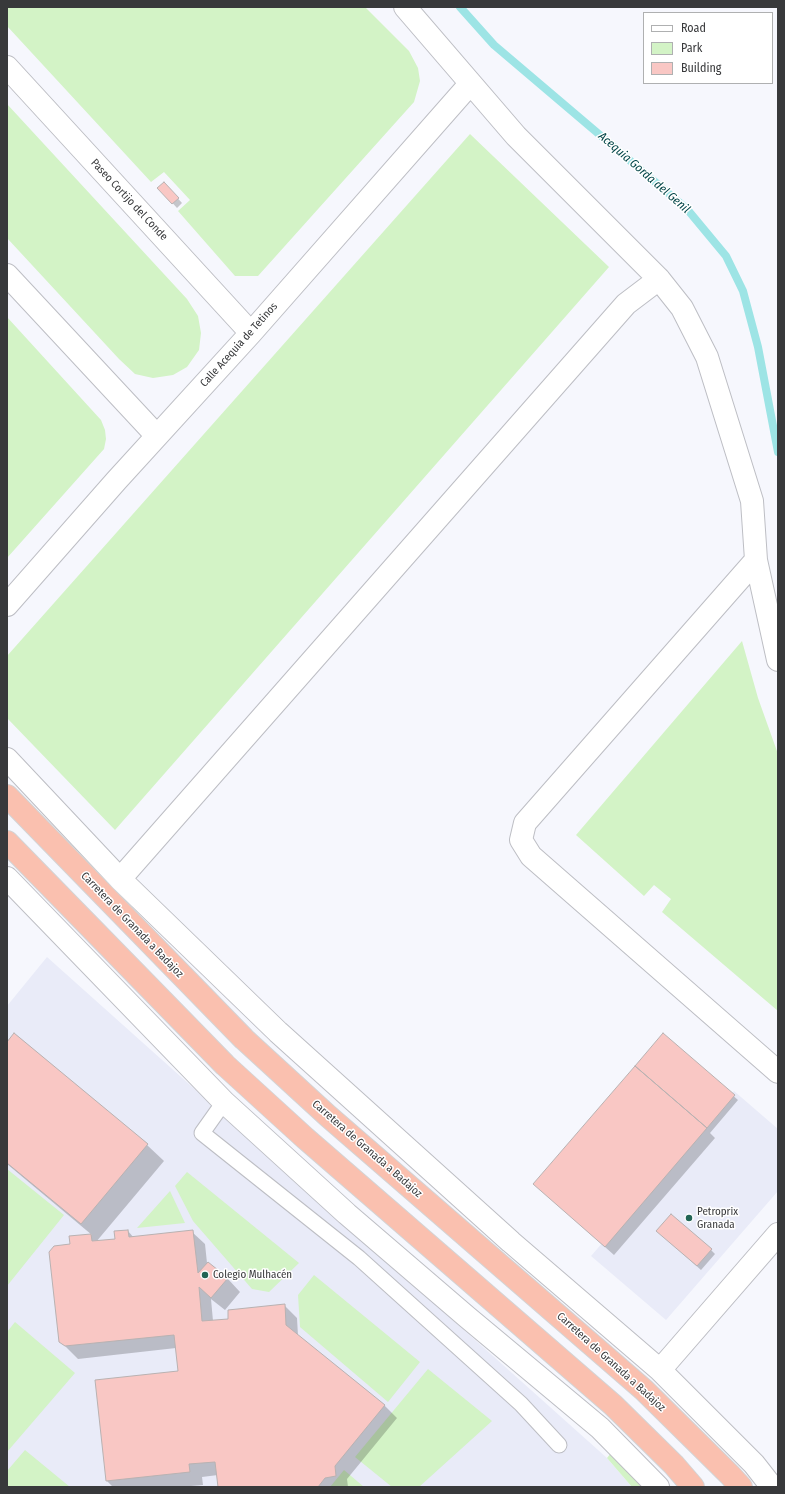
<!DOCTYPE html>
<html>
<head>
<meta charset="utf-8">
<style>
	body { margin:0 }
	#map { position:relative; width:785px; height:1494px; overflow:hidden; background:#f6f7fd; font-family:"Fira Sans Condensed",sans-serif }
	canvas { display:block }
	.frame { position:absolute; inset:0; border:8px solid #38393b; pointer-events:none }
	.legend { position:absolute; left:643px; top:12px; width:130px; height:72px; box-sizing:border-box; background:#fff; border:1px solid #afb0b1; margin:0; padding:5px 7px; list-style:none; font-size:12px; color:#38393b }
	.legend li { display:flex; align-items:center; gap:8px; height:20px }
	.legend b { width:20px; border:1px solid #afb0b1 }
</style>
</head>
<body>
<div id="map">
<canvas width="785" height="1494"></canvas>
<div class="frame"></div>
<ul class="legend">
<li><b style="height:5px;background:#fff"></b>Road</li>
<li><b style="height:11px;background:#d3f3c6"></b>Park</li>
<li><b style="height:11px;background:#f9c7c4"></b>Building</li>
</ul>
</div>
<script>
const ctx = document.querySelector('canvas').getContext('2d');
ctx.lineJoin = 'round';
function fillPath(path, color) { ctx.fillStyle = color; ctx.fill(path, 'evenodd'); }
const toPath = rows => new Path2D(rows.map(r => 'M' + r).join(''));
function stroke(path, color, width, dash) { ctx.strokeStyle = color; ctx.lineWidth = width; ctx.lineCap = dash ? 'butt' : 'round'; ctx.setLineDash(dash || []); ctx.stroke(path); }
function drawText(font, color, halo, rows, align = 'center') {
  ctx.font = font + ' "Fira Sans Condensed",sans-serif'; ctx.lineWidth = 3; ctx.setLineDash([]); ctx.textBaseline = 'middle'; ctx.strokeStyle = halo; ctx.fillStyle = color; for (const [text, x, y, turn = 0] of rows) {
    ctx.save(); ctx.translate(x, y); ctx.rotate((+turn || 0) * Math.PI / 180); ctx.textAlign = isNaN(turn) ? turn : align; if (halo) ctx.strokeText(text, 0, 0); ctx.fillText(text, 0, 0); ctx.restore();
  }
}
fillPath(toPath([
	[47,957,607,1458,632,1487,7,1487,7,1006],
	[734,1091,778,1129,778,1191,666,1320,591,1256]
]), '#e9ebf8');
fillPath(toPath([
	[7,7,365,7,409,51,418,68,420,81,414,102,258,276,235,276,178,211,190,200,164,172,151,182,7,26],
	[7,104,187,299,198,316,201,333,199,350,187,367,173,375,153,378,135,374,119,359,7,238],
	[470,134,609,267,115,830,7,718,7,656],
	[7,317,101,420,105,430,106,439,104,449,7,558],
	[742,641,758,698,778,754,778,1011,662,912,671,899,654,885,644,896,576,835],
	[7,1169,64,1215,7,1286],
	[187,1172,299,1263,269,1292,252,1289,193,1221,175,1186],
	[170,1191,185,1223,137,1228],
	[314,1275,420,1362,388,1402,300,1327,298,1295],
	[15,1322,75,1373,7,1452,7,1332],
	[428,1369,492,1421,419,1487,392,1487,355,1457],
	[25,1450,70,1487,7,1487,7,1471],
	[611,1453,647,1487,632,1487,607,1458],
	[344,1470,364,1487,330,1487]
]), '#d3f3c6');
fillPath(toPath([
	[164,183,182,203,177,208,159,188],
	[15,1034,147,1145,164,1161,96,1242,116,1239,128,1231,134,1238,192,1232,205,1244,207,1263,228,1279,240,1292,225,1310,211,1299,213,1321,229,1320,284,1305,297,1318,298,1336,384,1405,397,1418,347,1479,348,1487,219,1487,218,1475,202,1477,203,1485,179,1487,113,1487,106,1480,179,1372,176,1348,78,1359,60,1341,71,1245,70,1237,92,1235,7,1164,7,1043],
	[663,1035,738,1100,710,1133,715,1138,614,1255,543,1192],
	[662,1235,711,1250,715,1254,701,1270]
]), '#0003');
stroke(toPath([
	[460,7,494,45,687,209,726,256,743,291,758,347,778,452]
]), '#9de4e5', 8);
const building = toPath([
	[164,182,179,198,172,204,157,188,164,182],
	[14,1033,148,1144,81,1224,7,1163,7,1042,14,1033],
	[663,1033,735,1095,707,1128,635,1066,663,1033],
	[635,1066,707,1128,605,1247,533,1184,635,1066],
	[671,1214,712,1249,697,1266,656,1231,671,1214],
	[128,1230,129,1237,193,1230,198,1273,208,1262,228,1278,211,1298,199,1287,202,1321,228,1319,228,1310,285,1304,286,1325,385,1405,335,1466,336,1476,325,1478,318,1487,218,1487,215,1462,189,1464,190,1472,106,1481,95,1380,178,1371,174,1335,65,1346,59,1342,49,1252,54,1246,70,1244,69,1236,91,1234,92,1241,115,1239,114,1231,128,1230]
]);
fillPath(building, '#f9c7c4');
stroke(building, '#b9b2b2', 1);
const service = toPath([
	[224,1102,202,1133,359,1258,521,1404,559,1445]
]);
const minor = toPath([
	[405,7,516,136,659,279,682,308,707,357,752,501,756,560,778,660],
	[7,67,251,333],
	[7,275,157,436],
	[756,560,525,823,521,840,531,856,778,1072],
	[7,605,116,481,251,333,470,84],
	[7,759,120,879,278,1032,511,1242,660,1370,754,1464,772,1487],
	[7,878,224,1102,347,1214,467,1317,600,1428,658,1487],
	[120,879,626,304,659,279],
	[660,1370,778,1234]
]);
const trunk = toPath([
	[7,796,244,1039,328,1116,644,1390,730,1475,741,1487],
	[7,842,225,1065,305,1138,613,1405,674,1465,693,1487]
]);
stroke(service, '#bdbec4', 17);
stroke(minor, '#bdbec4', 24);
stroke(trunk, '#d3d3d4', 24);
stroke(service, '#fff', 15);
stroke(minor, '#fff', 22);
stroke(trunk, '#fac0af', 22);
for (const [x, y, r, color] of [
	[689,1218,4,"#226555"],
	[205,1275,4,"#226555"]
]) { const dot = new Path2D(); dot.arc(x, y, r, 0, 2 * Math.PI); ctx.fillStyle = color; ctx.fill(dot); stroke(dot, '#fff', 1.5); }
drawText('11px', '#38393b', '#fff', [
	["Paseo Cortijo del Conde",129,200,47],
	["Calle Acequia de Tetinos",239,345,-48],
	["Carretera de Granada a Badajoz",132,925,46],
	["Carretera de Granada a Badajoz",367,1149,41],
	["Carretera de Granada a Badajoz",611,1362,42]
]);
drawText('11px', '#38393b', '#fff', [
	["Petroprix",697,1212],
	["Granada",697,1225],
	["Colegio Mulhacén",213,1275]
], 'left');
drawText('italic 12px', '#004446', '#fff', [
	["Acequia Gorda del Genil",644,173,41]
]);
</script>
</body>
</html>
